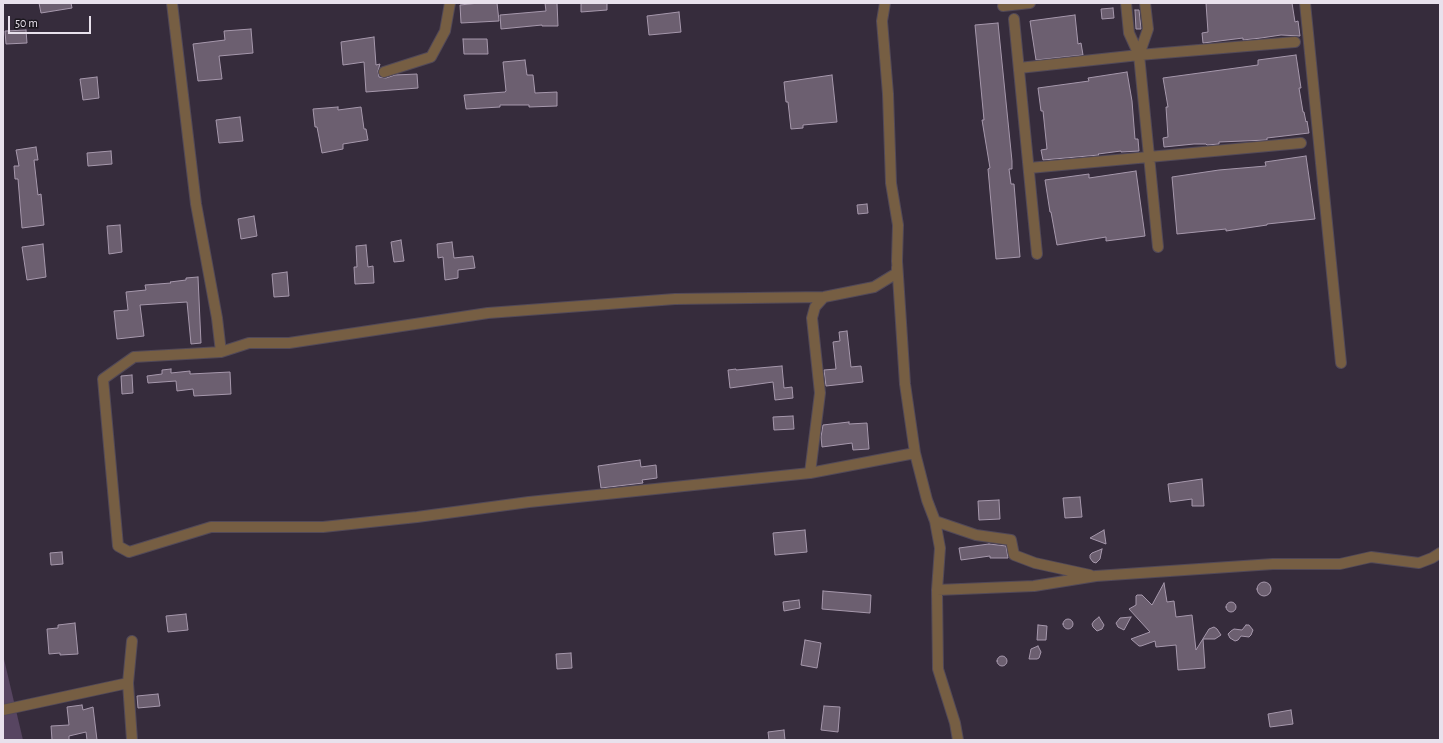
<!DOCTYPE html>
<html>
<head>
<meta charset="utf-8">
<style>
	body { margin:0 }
	#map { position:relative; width:1443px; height:743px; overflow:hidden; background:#362c3c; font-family:"Alegreya Sans",sans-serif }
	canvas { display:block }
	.frame { position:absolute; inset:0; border:4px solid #e8e1ec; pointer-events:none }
	.scale { position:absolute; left:8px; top:16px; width:83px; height:18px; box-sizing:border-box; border:2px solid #e8e1ec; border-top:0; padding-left:5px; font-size:12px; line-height:14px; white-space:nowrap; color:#e8e1ec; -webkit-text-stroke:3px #1b171e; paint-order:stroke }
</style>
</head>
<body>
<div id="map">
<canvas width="1443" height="743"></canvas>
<div class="frame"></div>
<div class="scale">50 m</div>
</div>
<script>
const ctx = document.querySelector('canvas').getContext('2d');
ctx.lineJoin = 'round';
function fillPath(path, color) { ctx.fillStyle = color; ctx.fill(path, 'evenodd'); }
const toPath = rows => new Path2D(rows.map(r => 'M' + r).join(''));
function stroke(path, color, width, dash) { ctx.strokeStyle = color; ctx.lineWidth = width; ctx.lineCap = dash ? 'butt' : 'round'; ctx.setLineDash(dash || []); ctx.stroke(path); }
fillPath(toPath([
	[3,655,23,740,3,740]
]), '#574561');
const building = toPath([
	[39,3,71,3,72,8,41,13,39,3],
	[479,3,497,3,499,21,461,23,460,5,479,3],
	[545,3,557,3,558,26,542,26,542,25,501,29,500,15,546,11,545,3],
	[581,3,607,3,607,10,581,12,581,3],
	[1206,3,1292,3,1295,22,1298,21,1300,36,1281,35,1261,38,1243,40,1243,38,1203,43,1202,33,1208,32,1206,3],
	[1113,8,1114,18,1102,19,1101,9,1113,8],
	[1135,10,1139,10,1141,29,1136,29,1135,10],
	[679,12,681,32,649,35,647,16,679,12],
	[1075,15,1078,44,1081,43,1083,55,1036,60,1030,21,1075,15],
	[998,23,1012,161,1012,169,1009,169,1011,184,1014,184,1020,257,996,259,988,169,990,168,982,120,984,120,975,25,998,23],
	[251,29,253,53,219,56,222,79,198,81,193,44,225,40,224,31,251,29],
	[26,30,27,43,6,44,5,31,26,30],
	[374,37,376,65,380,64,378,71,379,77,386,78,395,75,417,74,418,88,366,92,364,62,343,65,341,42,374,37],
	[463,39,487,39,488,54,464,54,463,39],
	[1296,55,1301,88,1299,88,1303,112,1304,112,1306,122,1307,121,1309,133,1267,138,1267,140,1219,142,1219,144,1207,145,1206,144,1194,144,1164,147,1163,138,1168,137,1166,107,1168,107,1163,78,1258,65,1258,60,1296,55],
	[525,60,527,75,533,75,535,93,557,92,557,106,529,107,529,105,500,105,500,107,466,109,464,95,505,92,506,91,503,62,525,60],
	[1127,72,1132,101,1135,139,1138,139,1139,151,1121,152,1121,151,1098,154,1099,155,1043,160,1041,150,1047,149,1043,111,1041,111,1038,88,1089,81,1088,78,1127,72],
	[832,75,837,122,803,125,803,128,791,129,788,102,786,102,784,82,832,75],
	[97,77,99,98,83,100,80,79,97,77],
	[338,107,338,110,361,107,364,129,366,129,368,140,343,144,343,149,322,153,317,127,315,127,313,109,338,107],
	[240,117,243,141,219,143,216,120,240,117],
	[36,147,38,160,34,160,38,195,41,194,44,225,22,228,18,179,15,179,14,166,19,166,16,150,36,147],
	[111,151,112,164,88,166,87,153,111,151],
	[1306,156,1315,219,1267,224,1267,225,1226,231,1226,229,1177,234,1172,177,1219,170,1266,166,1265,162,1306,156],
	[1136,171,1145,236,1106,241,1106,237,1057,245,1051,212,1050,212,1045,180,1089,174,1089,178,1136,171],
	[867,204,868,213,858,214,857,205,867,204],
	[254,216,257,236,241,239,238,219,254,216],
	[120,225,122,252,109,254,107,226,120,225],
	[401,240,404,261,394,262,391,242,401,240],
	[452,242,454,258,473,256,475,268,458,270,458,278,445,280,443,257,438,258,437,244,452,242],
	[43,244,46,277,27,280,22,247,43,244],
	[366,245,368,267,373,266,374,283,355,284,354,267,357,267,356,246,366,245],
	[287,272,289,296,274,297,272,274,287,272],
	[198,277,201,343,191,344,187,302,140,305,144,336,117,339,114,311,128,310,126,292,146,290,145,285,171,283,170,282,186,280,186,278,198,277],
	[847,331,851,367,861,366,863,382,826,386,824,370,836,369,833,342,840,341,839,332,847,331],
	[782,366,784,388,792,387,793,398,775,400,773,382,730,388,728,370,736,369,736,370,782,366],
	[171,369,171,373,190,371,190,374,230,372,231,394,194,396,193,389,177,391,176,381,148,383,147,376,162,374,162,370,171,369],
	[132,375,133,393,122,394,121,376,132,375],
	[793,416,794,429,774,430,773,417,793,416],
	[849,422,849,424,867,423,869,449,853,450,852,443,822,447,821,437,823,425,849,422],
	[640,460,641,467,656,465,657,478,642,480,643,483,601,488,598,466,640,460],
	[1202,479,1204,506,1192,506,1192,499,1170,502,1168,484,1202,479],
	[1080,497,1082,517,1065,518,1063,498,1080,497],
	[999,500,1000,519,979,520,978,501,999,500],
	[805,530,807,552,775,555,773,533,805,530],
	[1104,530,1106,544,1090,538,1104,530],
	[989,544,1006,546,1008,558,990,558,990,556,961,560,959,548,989,544],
	[1102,549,1100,559,1096,563,1093,562,1090,558,1090,555,1092,553,1102,549],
	[62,552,63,564,51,565,50,553,62,552],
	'1257 589a7 7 0 1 1 14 0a7 7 0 1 1-14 0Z',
	[1164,583,1167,602,1174,601,1176,617,1192,615,1196,650,1209,629,1214,627,1217,629,1221,635,1215,639,1203,639,1205,668,1178,670,1176,645,1156,647,1155,641,1141,646,1139,646,1131,639,1150,632,1129,609,1136,605,1136,596,1137,595,1142,595,1152,605,1164,583],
	[823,591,871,595,870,613,822,609,823,591],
	[799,600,800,608,784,611,783,602,799,600],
	'1226 607a5 5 0 1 1 10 0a5 5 0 1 1-10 0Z',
	[186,614,188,630,168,632,166,616,186,614],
	[1099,617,1104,625,1102,629,1097,631,1093,627,1092,624,1094,621,1099,617],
	[1131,617,1124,630,1118,627,1116,623,1120,618,1131,617],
	'1063 624a5 5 0 1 1 10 0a5 5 0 1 1-10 0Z',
	[75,623,78,654,60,655,60,653,49,654,47,629,58,628,58,625,75,623],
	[1038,625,1047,626,1046,640,1037,640,1038,625],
	[1246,625,1249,625,1253,630,1251,635,1249,637,1241,636,1238,640,1235,641,1230,638,1228,634,1231,631,1234,629,1242,630,1246,625],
	[805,640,821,643,817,668,801,665,805,640],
	[1038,646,1041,652,1039,658,1037,659,1029,659,1031,649,1038,646],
	[571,653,572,668,557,669,556,654,571,653],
	'997 661a5 5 0 1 1 10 0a5 5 0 1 1-10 0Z',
	[158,694,160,706,138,708,137,696,158,694],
	[82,705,83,710,93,707,97,740,87,740,86,732,69,736,69,740,52,740,51,726,69,725,67,707,82,705],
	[824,706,840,707,838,732,821,730,824,706],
	[1291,710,1293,724,1270,727,1268,714,1291,710],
	[784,730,785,740,769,740,768,732,784,730]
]);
fillPath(building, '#6c5f70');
stroke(building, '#a698ac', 1);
const minor = toPath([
	[172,3,196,204,217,318,221,352,134,357,103,379,118,546,129,552,211,527,323,527,417,517,529,502,810,473,915,453],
	[885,3,882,21,888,94,891,183,898,225,897,261,905,384,915,453,927,500,935,521,940,548,937,590,938,669,955,723,958,740],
	[1126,3,1129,33,1139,55,1158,247],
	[1305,3,1341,363],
	[1003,6,1030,3],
	[1014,19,1037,254],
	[1139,55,1148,29,1145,3],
	[1019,68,1139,55,1295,42],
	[384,72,431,57,445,31,450,3],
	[1029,168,1301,143],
	[221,352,249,343,289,343,488,313,675,299,824,297,874,287,897,273,897,267],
	[810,473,820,393,812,318,815,307,824,297],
	[935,521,976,535,1011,540,1014,555,1035,563,1090,575],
	[937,590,1034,586,1096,576,1273,564,1340,564,1371,557,1419,563,1432,558,1440,553],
	[3,710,128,683],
	[132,740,128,683,132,641]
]);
stroke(minor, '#524958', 12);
stroke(minor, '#765e43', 10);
</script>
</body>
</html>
